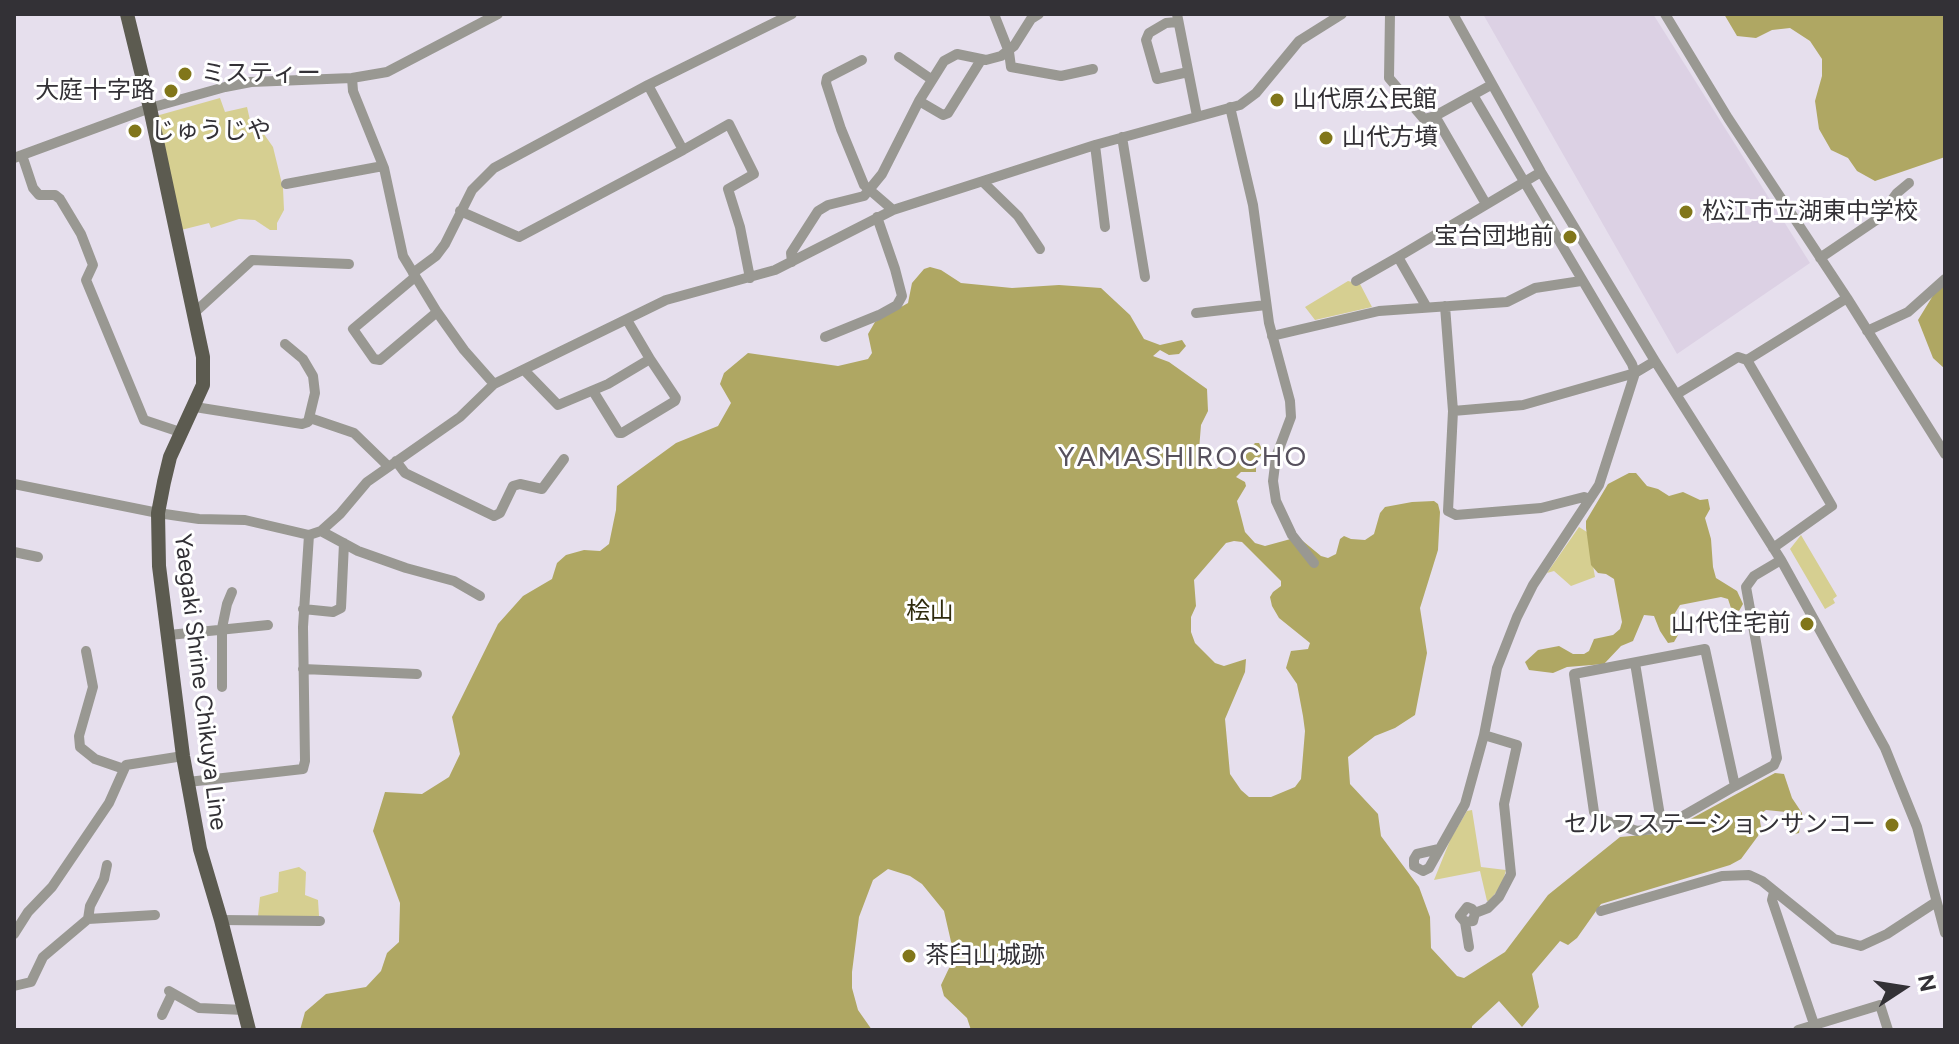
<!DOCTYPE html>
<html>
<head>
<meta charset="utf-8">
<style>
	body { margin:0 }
	#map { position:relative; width:1959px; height:1044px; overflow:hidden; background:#e6dfed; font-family:Figtree,sans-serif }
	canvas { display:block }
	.frame { position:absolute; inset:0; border:16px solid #333136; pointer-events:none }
	.north { position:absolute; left:1863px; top:948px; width:80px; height:80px; -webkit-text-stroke:6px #fff; paint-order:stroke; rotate:78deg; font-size:22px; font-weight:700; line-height:32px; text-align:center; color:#333136 }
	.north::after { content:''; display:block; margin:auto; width:28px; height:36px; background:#333136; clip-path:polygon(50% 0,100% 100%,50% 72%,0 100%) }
</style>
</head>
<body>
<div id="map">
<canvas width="1959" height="1044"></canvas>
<div class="frame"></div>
<div class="north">N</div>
</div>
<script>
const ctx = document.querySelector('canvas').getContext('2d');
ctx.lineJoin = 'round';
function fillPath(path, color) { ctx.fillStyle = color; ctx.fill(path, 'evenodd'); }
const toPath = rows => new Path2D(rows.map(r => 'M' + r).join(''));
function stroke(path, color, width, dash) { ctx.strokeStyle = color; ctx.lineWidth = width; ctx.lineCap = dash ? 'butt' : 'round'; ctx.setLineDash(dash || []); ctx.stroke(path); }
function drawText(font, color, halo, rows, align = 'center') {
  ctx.font = font + ' Figtree,"Noto Sans JP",sans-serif'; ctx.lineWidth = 6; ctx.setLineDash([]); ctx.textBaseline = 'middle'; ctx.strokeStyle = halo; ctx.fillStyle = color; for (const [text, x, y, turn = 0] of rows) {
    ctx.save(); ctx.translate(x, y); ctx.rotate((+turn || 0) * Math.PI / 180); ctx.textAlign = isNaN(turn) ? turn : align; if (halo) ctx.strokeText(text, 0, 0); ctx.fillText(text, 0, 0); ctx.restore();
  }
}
fillPath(toPath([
	[1483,14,1653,14,1810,263,1677,354]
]), '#dcd1e4');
fillPath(toPath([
	[220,98,225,112,247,107,252,129,259,127,273,147,283,188,284,210,277,223,277,230,270,230,255,220,239,219,211,228,209,223,181,230,156,116],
	[1348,281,1360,284,1372,307,1315,320,1305,307],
	[1579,527,1587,532,1595,577,1571,586,1554,571,1547,573],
	[1801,535,1837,596,1833,599,1835,603,1825,609,1790,549],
	[1472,810,1481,867,1506,870,1502,885,1489,901,1487,901,1480,871,1434,880,1451,838,1467,811],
	[299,867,306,872,305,895,318,900,319,916,258,916,260,897,278,892,279,872]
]), '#d6cf91');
fillPath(toPath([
	[1724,14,1945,14,1945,157,1875,181,1857,171,1848,158,1831,150,1819,129,1815,101,1822,76,1822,59,1810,41,1790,28,1772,30,1756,38,1737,36],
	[930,267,941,270,961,283,1012,288,1059,285,1101,288,1130,315,1144,339,1160,345,1182,340,1186,346,1179,354,1169,355,1160,350,1153,356,1169,362,1207,389,1208,411,1201,425,1198,462,1201,467,1216,469,1232,458,1242,457,1255,443,1259,443,1261,447,1262,455,1256,460,1256,472,1241,472,1236,477,1245,482,1246,486,1237,501,1245,532,1255,543,1265,546,1298,537,1321,556,1328,558,1336,554,1340,539,1344,536,1351,539,1365,540,1374,534,1380,513,1385,507,1412,502,1434,501,1438,504,1440,512,1438,550,1420,608,1427,653,1415,715,1395,728,1375,736,1348,757,1350,784,1378,814,1381,836,1419,887,1430,917,1431,948,1457,976,1464,978,1505,952,1548,895,1620,837,1665,833,1775,773,1784,774,1792,798,1802,813,1799,833,1795,834,1790,828,1786,812,1766,810,1759,815,1761,827,1758,836,1741,859,1730,865,1601,904,1577,938,1568,945,1560,941,1532,974,1539,1007,1522,1027,1499,1001,1472,1026,1472,1030,971,1030,967,1018,944,996,941,985,951,964,952,946,944,911,922,884,910,876,888,869,873,880,859,917,852,972,852,988,858,1010,872,1030,300,1030,305,1012,326,994,366,987,381,971,387,953,399,942,400,903,373,831,385,792,422,794,449,777,460,754,452,717,498,624,523,596,552,579,557,563,566,555,584,550,600,551,609,544,616,510,617,486,676,443,718,426,731,403,720,384,724,373,748,353,838,366,868,359,872,353,868,334,875,322,908,303,912,283,924,269],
	[1234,541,1242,542,1281,581,1281,586,1273,592,1270,597,1272,606,1279,618,1310,643,1308,649,1291,651,1286,668,1297,684,1303,716,1305,731,1301,779,1295,787,1271,797,1249,797,1241,790,1230,774,1225,719,1245,672,1246,659,1224,666,1215,663,1195,643,1191,632,1191,617,1196,606,1194,580,1226,543],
	[1945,284,1945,369,1933,358,1918,320,1937,289],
	[1629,473,1636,473,1647,486,1658,489,1669,496,1683,492,1700,500,1708,499,1710,509,1705,518,1711,539,1713,567,1716,578,1737,591,1743,604,1739,611,1731,608,1728,599,1721,597,1680,605,1675,613,1678,635,1674,642,1668,643,1660,631,1654,616,1644,615,1633,641,1621,646,1604,664,1567,667,1553,673,1529,670,1525,662,1538,650,1559,646,1573,654,1584,654,1589,651,1594,639,1613,635,1620,629,1622,622,1614,579,1606,574,1598,573,1591,565,1586,528,1586,521,1608,484]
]), '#afa763');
stroke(toPath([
	[994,14,1009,52,1011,67,1061,76,1093,69],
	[1177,14,1197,116],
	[1390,14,1389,78,1424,119,1435,116],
	[1453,14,1541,172,1655,361,1781,560,1885,748,1917,827,1945,933],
	[1665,14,1728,118,1847,298,1945,454],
	[1177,22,1166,23,1149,33,1146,40,1157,79,1188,72],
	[899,57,931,79],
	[862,60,827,78,826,83,841,129,864,185,893,210],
	[352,78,353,91,384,168,403,256,437,312,464,350,494,384],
	[1473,95,1435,116,1486,204],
	[919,101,943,115,948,113,981,60],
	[1230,107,1253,205,1269,323,1290,401,1291,417,1276,457,1273,481,1276,501,1292,535,1314,563],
	[1122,137,1145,277],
	[1095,145,1105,227],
	[683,150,729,124,754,174,728,189,740,227,750,278],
	[22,155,33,188,39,195,55,195,60,199,81,234,93,265,86,280,144,420,180,432],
	[14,158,150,108,225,87,251,82,352,78,387,72,498,14],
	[983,182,1018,216,1040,249],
	[286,184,383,166],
	[460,211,519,237,683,150,648,85],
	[1820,258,1879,218,1897,193,1909,183],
	[792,262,791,253,818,211,828,205,864,196,882,174,919,101,944,61,957,54,986,60,1001,56,1014,46,1031,19,1039,14],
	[413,273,436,256,445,244,472,190,494,168,648,85,792,14],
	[415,277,353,329,374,359,380,360,437,312],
	[1356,281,1398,257],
	[1426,306,1398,257,1541,172],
	[1445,306,1453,411,1448,511,1456,515,1541,508,1584,497,1590,499],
	[194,313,252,260,349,264],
	[1196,313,1266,305],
	[1867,331,1908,312,1945,279],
	[1272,336,1379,311,1507,302,1535,288,1581,281],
	[825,337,879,315,897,305,902,296,895,269,877,217],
	[1747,360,1847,298],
	[524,370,558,405,608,384,650,359,627,320],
	[593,391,619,433,622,433,675,401,676,398,650,359],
	[1677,394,1738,357,1747,360,1832,506,1773,548],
	[195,407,302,424,308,422,315,393,313,376,303,359,285,344],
	[1453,411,1523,405,1635,373,1655,361],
	[310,418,354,433,388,466],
	[396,461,405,473,494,516,500,513,513,486,520,484,542,489,564,459],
	[14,484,158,513,199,519,245,520,309,535,321,531,340,514,367,482,460,417,494,384,666,300,775,270,893,210,1095,145,1240,105,1256,93,1299,41,1342,14],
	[321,531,358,551,406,568,454,581,480,596],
	[14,552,38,557],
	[303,609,333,612,341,608,344,543],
	[169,635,268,625],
	[86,651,93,687,79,736,80,747,95,759,124,769],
	[1635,663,1662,828,1735,786,1705,649,1574,674,1594,812,1598,818,1637,831,1662,828],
	[303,669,417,674],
	[222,687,222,628,227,604,232,592],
	[1484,735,1497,668,1517,617,1533,585,1599,485,1635,373,1632,364,1473,95,1491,85],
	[188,782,303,769,305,761,303,627,309,535],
	[1735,786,1774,765,1777,758,1746,587,1754,576,1781,560],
	[1439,849,1417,854,1414,859,1414,866,1423,871,1429,868,1465,804,1484,735,1517,745,1504,804,1511,874,1499,897,1488,908,1475,913,1473,921,1465,922,1460,916,1467,907,1472,909,1475,913],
	[1774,892,1772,900,1816,1030],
	[1601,911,1722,876,1749,875,1762,881,1834,939,1861,946,1887,934,1936,902],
	[88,919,90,906,104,879,107,865],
	[221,920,320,921],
	[1465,922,1469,947],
	[14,934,28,912,52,887,109,803,126,765,183,756],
	[14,986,31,982,43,957,88,919,155,915],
	[169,991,199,1008,244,1010],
	[162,1015,172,994],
	[1798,1030,1880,1005,1888,1030]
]), '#999892', 10);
stroke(toPath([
	[127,14,150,108,203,357,203,385,170,457,164,482,158,513,159,566,183,756,200,849,221,920,249,1030]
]), '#5c5b50', 14);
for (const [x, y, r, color] of [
	[185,74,8,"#81761a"],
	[171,91,8,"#81761a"],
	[1277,100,8,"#81761a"],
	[135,131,8,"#81761a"],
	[1326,138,8,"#81761a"],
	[1686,212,8,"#81761a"],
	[1570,237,8,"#81761a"],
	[1807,624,8,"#81761a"],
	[1892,825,8,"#81761a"],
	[909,956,8,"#81761a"]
]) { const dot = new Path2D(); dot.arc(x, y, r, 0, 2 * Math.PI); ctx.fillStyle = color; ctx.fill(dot); stroke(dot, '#fff', 3); }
drawText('24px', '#333136', '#fff', [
	["ミスティー",201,74],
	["大庭十字路",155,91,"right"],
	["山代原公民館",1293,100],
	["じゅうじや",151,131],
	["山代方墳",1342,138],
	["松江市立湖東中学校",1702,212],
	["宝台団地前",1554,237,"right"],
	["山代住宅前",1791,624,"right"],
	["セルフステーションサンコー",1876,825,"right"],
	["茶臼山城跡",925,956]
], 'left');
drawText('24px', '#2f2b0c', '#fff', [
	["桧山",930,612]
]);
drawText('24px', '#333136', '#fff', [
	["Yaegaki Shrine Chikuya Line",200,682,83]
]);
ctx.letterSpacing = '2px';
drawText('28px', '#57515d', '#fff', [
	["YAMASHIROCHO",1183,458]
]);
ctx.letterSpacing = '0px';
</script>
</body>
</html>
